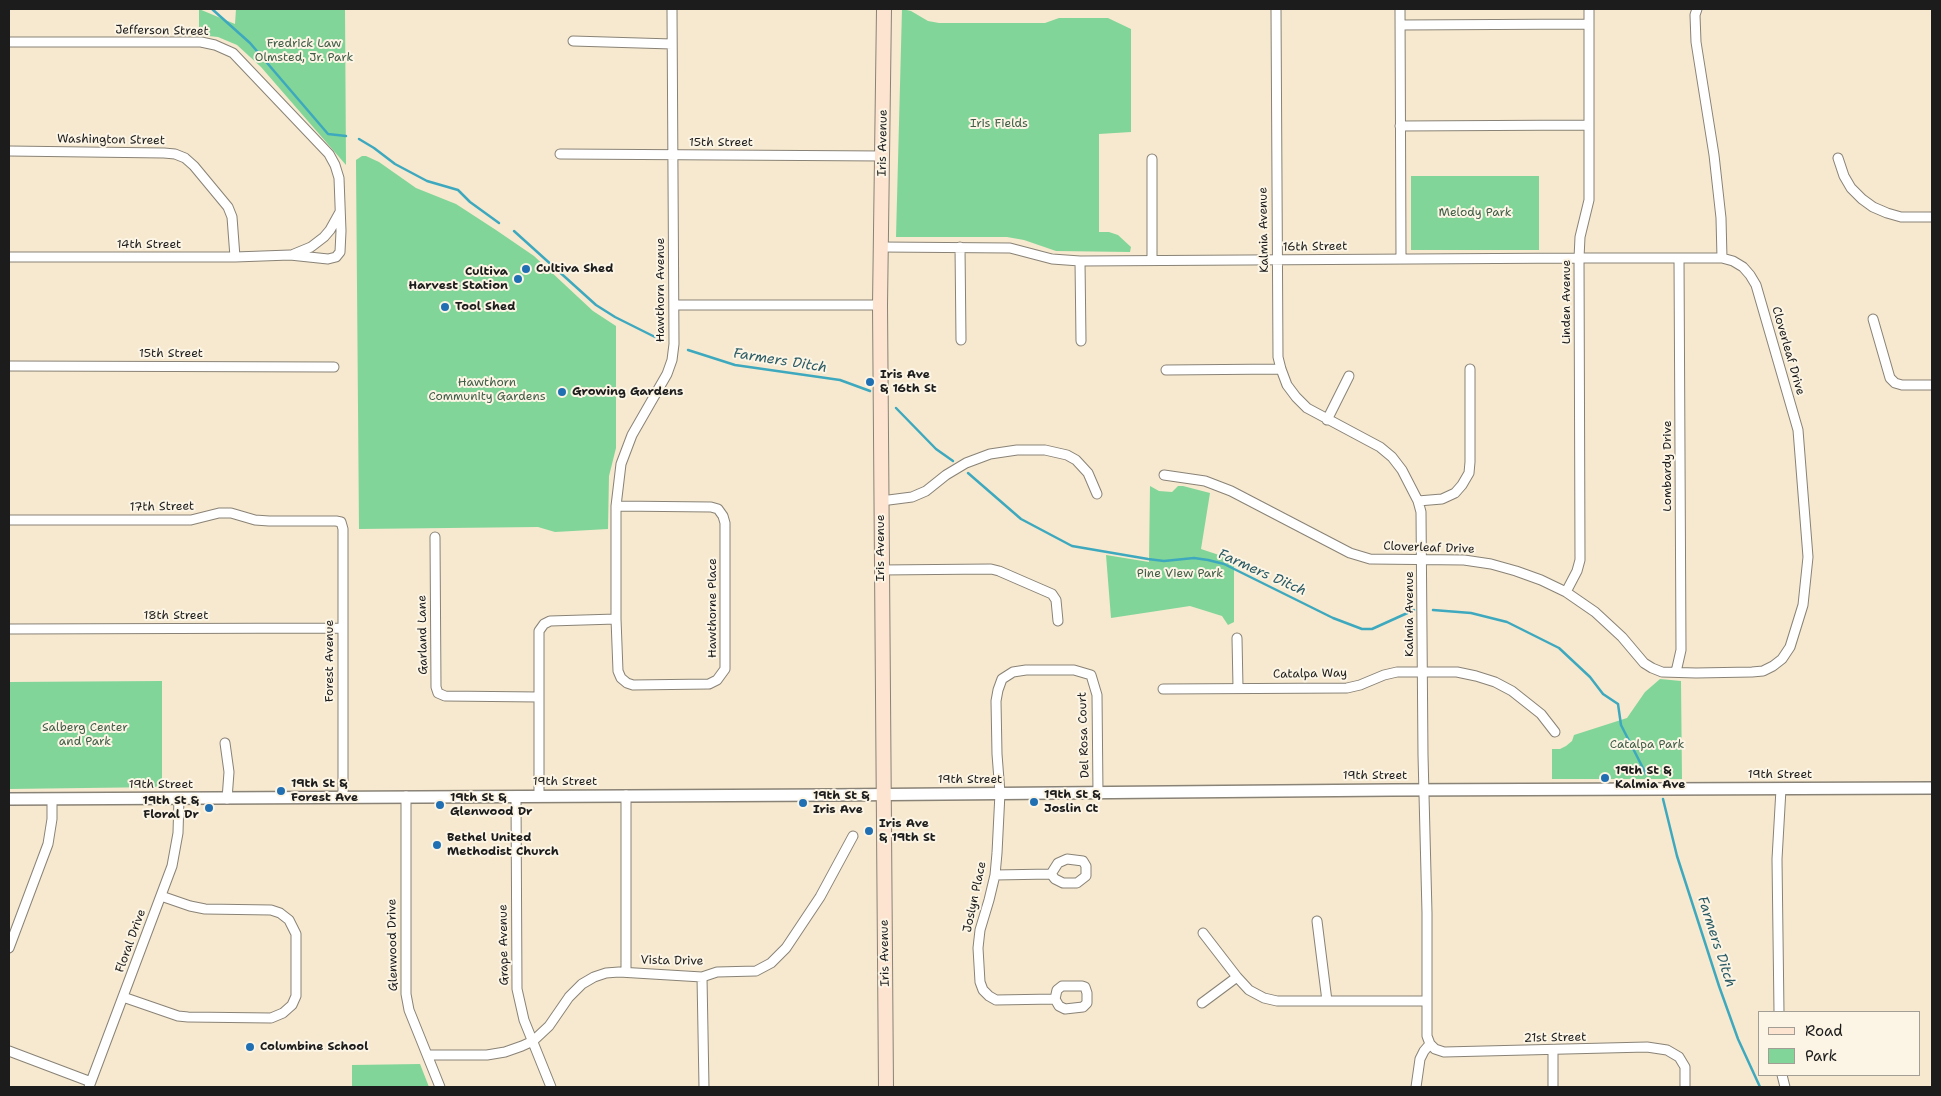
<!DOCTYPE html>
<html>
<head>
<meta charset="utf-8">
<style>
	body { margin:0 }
	#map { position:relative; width:1941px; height:1096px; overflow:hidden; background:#f6e9cf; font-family:"Shantell Sans",sans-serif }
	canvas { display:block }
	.frame { position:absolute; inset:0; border:10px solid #1c1c1c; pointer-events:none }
	.legend { position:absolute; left:1758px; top:1011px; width:162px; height:65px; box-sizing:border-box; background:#fcf5e5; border:1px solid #a29e95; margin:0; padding:6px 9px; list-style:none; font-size:15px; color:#1c1c1c }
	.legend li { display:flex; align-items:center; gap:10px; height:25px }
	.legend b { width:25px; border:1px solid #a29e95 }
</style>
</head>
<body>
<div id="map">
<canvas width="1941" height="1096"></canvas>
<div class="frame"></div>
<ul class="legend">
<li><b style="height:6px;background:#fde4d1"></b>Road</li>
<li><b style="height:14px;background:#82d598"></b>Park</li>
</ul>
</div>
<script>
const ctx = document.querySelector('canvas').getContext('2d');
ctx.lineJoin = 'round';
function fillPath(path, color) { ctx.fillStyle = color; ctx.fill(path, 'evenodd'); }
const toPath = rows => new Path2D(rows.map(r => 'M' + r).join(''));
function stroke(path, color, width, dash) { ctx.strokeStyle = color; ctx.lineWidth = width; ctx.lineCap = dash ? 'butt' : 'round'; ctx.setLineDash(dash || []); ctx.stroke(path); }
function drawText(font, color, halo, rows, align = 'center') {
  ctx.font = font + ' "Shantell Sans",sans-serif'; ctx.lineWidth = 4; ctx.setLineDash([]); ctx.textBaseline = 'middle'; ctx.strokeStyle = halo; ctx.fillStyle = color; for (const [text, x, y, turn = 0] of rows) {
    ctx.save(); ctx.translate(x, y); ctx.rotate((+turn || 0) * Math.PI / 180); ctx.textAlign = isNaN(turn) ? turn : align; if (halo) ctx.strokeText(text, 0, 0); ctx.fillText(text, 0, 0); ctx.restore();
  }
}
fillPath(toPath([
	[199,9,235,24,236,9,345,9,346,165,261,67,237,45,218,37,199,35],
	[902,9,911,11,928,21,939,23,1045,23,1059,18,1108,18,1131,29,1131,132,1099,134,1099,232,1109,232,1118,235,1131,247,1130,252,1056,251,1024,240,1007,237,896,237],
	[362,156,366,156,379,162,416,188,456,204,496,230,534,256,593,311,616,326,616,448,609,476,608,529,555,532,538,527,359,529,356,164,356,160],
	[1411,176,1539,176,1539,250,1411,250],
	[1150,486,1159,491,1172,492,1178,486,1183,486,1210,493,1201,549,1234,560,1234,622,1228,625,1222,616,1190,606,1111,618,1106,555,1149,562],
	[1660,679,1681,681,1682,779,1552,779,1552,749,1560,749,1566,746,1572,741,1574,735,1627,718,1645,692],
	[162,681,162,787,9,789,9,682],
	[420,1064,429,1087,352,1087,352,1065]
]), '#82d598');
stroke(toPath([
	[212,9,250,43,328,134,346,136],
	[359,139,374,148,395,164,427,181,458,190,470,202,499,223],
	[514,231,596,305,615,317,659,339],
	[688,350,735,365,840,380,870,391],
	[896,408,936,449,953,461],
	[968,473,1021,519,1072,546,1148,559,1164,561,1194,558,1208,560,1224,564,1333,618,1362,629,1372,629,1414,610],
	[1433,610,1471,613,1507,622,1559,648,1590,677,1603,694,1618,704,1621,725,1646,774],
	[1663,799,1677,856,1719,986,1738,1039,1760,1087]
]), '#3ea9be', 2.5);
const minor = toPath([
	[1276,9,1278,357,1281,369,1287,385,1296,397,1307,408,1380,447,1392,457,1402,470,1418,501,1421,512,1423,755,1427,913,1427,1036,1430,1044,1435,1049,1444,1052,1647,1047,1667,1050,1679,1057,1685,1067,1685,1087],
	[1400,9,1401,258],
	[1697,9,1695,15,1696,42,1714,155,1721,218,1722,258],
	[1400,25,1589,24],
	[573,41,672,44],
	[9,42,201,42,215,45,233,53,329,154,335,165,339,178,341,231,340,252,336,257,328,259,290,255,235,257,9,257],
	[1400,126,1589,125],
	[9,151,164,153,175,154,185,158,194,166,228,207,232,217,235,257],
	[560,154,883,156],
	[1838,158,1844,176,1851,188,1862,199,1873,207,1887,213,1901,217,1932,217],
	[881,247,1010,248,1052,259,1080,261,1579,258,1722,258,1733,261,1743,267,1750,275,1756,285,1798,430,1808,557,1803,605,1790,647,1782,659,1773,666,1763,671,1752,672,1696,673,1662,672,1652,668,1644,663,1622,637,1595,612,1566,592,1541,580,1516,571,1491,564,1464,560,1370,559,1350,553,1231,491,1205,481,1164,475],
	[960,247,961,340],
	[294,254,311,247,324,237,330,230,340,212],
	[1152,260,1152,159],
	[1080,261,1081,341],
	[674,305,880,305],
	[1873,319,1890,378,1895,383,1902,385,1932,385],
	[9,366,334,367],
	[1166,370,1281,369],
	[1327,420,1349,376],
	[881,501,912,497,926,491,946,475,966,463,990,454,1017,450,1045,450,1067,455,1076,460,1088,473,1097,494],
	[1418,501,1442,499,1455,493,1462,485,1469,473,1470,462,1470,369],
	[616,506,711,507,718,509,723,516,725,523,725,669,717,680,709,684,633,685,627,683,621,678,618,671,616,619,616,506,621,464,632,435,667,374,672,360,674,344,672,9],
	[9,520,191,520,219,513,231,513,255,520,269,521,336,521,341,522,343,529,343,797],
	[435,537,436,687,438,693,445,696,538,697],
	[881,570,991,569,999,571,1052,594,1056,600,1058,621],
	[1566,592,1577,571,1580,560,1579,258,1580,237,1589,200,1589,9],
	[9,629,342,628],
	[1237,638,1238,687],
	[1676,672,1681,650,1679,258],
	[1163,689,1347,688,1360,685,1384,675,1397,672,1457,672,1476,676,1495,682,1512,691,1541,714,1555,732],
	[225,743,229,772,227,799],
	[539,795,539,631,544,624,550,621,616,619],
	[626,795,626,972],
	[406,796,406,994,409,1010,440,1087],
	[516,796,517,989,524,1020,551,1087],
	[995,875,1051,874,1055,879,1063,883,1077,883,1086,876,1086,866,1083,861,1067,859,1058,863,1051,874],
	[1317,921,1327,1001],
	[1203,933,1237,977,1249,990,1264,998,1277,1001,1427,1001],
	[9,948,48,844,52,819,52,799],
	[702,977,704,1087],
	[123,997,178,1016,188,1017,271,1018,283,1013,292,1005,296,996,296,934,289,920,280,913,271,910,205,909,190,906,161,896],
	[1055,999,1057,990,1062,986,1082,986,1085,987,1087,993,1087,1003,1083,1007,1065,1009,1059,1006,1055,999,996,1000,989,996,983,990,980,982,978,948,980,930,989,900,995,875,997,853,1000,793,997,754,996,701,998,690,1002,679,1013,672,1026,670,1074,670,1091,675,1097,695,1098,793],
	[1202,1003,1237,977],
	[1779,1012,1777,859,1781,789],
	[1553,1050,1553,1087],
	[9,1051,91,1082],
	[428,1055,487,1055,505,1052,522,1046,533,1041,549,1026,569,997,582,984,594,977,606,973,619,972,702,977,717,972,756,971,771,963,786,948,820,897,853,836],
	[1782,1075,1785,1087],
	[89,1087,172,866,178,833,179,799],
	[1416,1087,1420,1059,1424,1051,1430,1044]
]);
const tertiary = toPath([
	[9,799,832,795,1392,790,1932,788]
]);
const secondary = toPath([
	[884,9,880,305,886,1087]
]);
stroke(minor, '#898276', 11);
stroke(tertiary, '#898276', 14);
stroke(secondary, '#898276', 16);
stroke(minor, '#fff', 9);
stroke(tertiary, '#fff', 11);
stroke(secondary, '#fde4d1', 14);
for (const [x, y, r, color] of [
	[526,269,5,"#1f6fb2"],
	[518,279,5,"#1f6fb2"],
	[445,307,5,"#1f6fb2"],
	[870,382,5,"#1f6fb2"],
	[562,392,5,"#1f6fb2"],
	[1605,778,5,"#1f6fb2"],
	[281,791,5,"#1f6fb2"],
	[1034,802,5,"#1f6fb2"],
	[803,803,5,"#1f6fb2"],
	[440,805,5,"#1f6fb2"],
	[209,808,5,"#1f6fb2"],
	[869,831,5,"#1f6fb2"],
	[437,845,5,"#1f6fb2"],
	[250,1047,5,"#1f6fb2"]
]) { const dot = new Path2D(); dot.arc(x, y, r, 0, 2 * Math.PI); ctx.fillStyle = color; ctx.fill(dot); stroke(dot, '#fcf5e5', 2); }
drawText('12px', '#1c1c1c', '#fcf5e5', [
	["Jefferson Street",162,31,1],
	["Washington Street",111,140,1],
	["15th Street",721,143],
	["Iris Avenue",883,143,-89],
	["Kalmia Avenue",1264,230,-91],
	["14th Street",149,245],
	["16th Street",1315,247,-1],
	["Hawthorn Avenue",661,290,-90],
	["Linden Avenue",1567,302,-90],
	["Cloverleaf Drive",1788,351,74],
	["15th Street",171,354],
	["Lombardy Drive",1668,466,-90],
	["17th Street",162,507,-1],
	["Iris Avenue",881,548,-90],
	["Cloverleaf Drive",1429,548,2],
	["Hawthorne Place",713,608,-90],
	["Kalmia Avenue",1410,614,-90],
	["18th Street",176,616],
	["Garland Lane",423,635,-91],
	["Forest Avenue",330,661,-90],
	["Catalpa Way",1310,674,-1],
	["Del Rosa Court",1084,735,-92],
	["19th Street",1780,775],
	["19th Street",1375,776],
	["19th Street",970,780],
	["19th Street",565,782],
	["19th Street",161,785],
	["Joslyn Place",975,897,-78],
	["Floral Drive",131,941,-70],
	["Glenwood Drive",393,945,-91],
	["Grape Avenue",504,945,-91],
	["Iris Avenue",885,953,-91],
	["Vista Drive",672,961,1],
	["21st Street",1555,1038,-1]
]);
drawText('12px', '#405d47', '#fcf5e5', [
	["Fredrick Law",304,44],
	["Olmsted, Jr. Park",304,58],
	["Iris Fields",999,124],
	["Melody Park",1475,213],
	["Hawthorn",487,383],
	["Community Gardens",487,397],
	["Pine View Park",1180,574],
	["Salberg Center",85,728],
	["and Park",85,742],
	["Catalpa Park",1647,745]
]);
drawText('bold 12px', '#1c1c1c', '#fcf5e5', [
	["Cultiva Shed",536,269],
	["Cultiva",508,272,"right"],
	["Harvest Station",508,286,"right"],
	["Tool Shed",455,307],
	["Iris Ave",880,375],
	["& 16th St",880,389],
	["Growing Gardens",572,392],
	["19th St &",1615,771],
	["Kalmia Ave",1615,785],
	["19th St &",291,784],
	["Forest Ave",291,798],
	["19th St &",1044,795],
	["Joslin Ct",1044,809],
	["19th St &",813,796],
	["Iris Ave",813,810],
	["19th St &",450,798],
	["Glenwood Dr",450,812],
	["19th St &",199,801,"right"],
	["Floral Dr",199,815,"right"],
	["Iris Ave",879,824],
	["& 19th St",879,838],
	["Bethel United",447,838],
	["Methodist Church",447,852],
	["Columbine School",260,1047]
], 'left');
drawText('italic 14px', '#2b5b65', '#fcf5e5', [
	["Farmers Ditch",780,361,9],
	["Farmers Ditch",1262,573,24],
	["Farmers Ditch",1716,942,72]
]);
</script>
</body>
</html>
